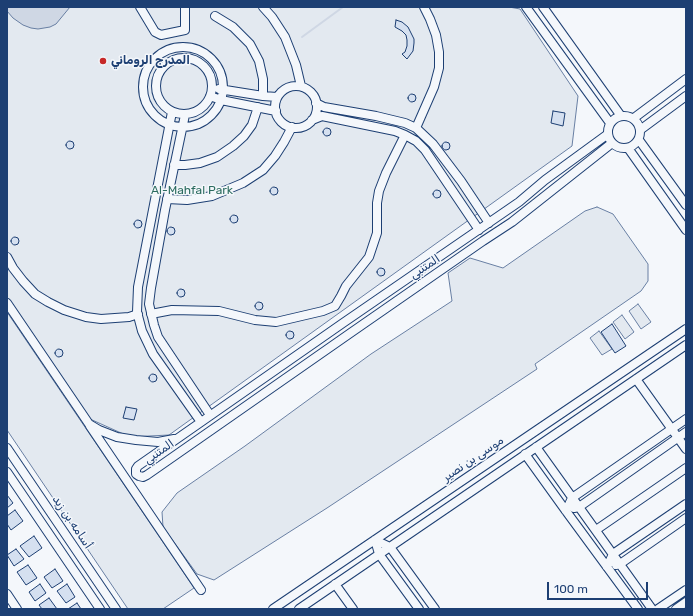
<!DOCTYPE html>
<html>
<head>
<meta charset="utf-8">
<style>
	body { margin:0 }
	#map { position:relative; width:693px; height:616px; overflow:hidden; background:#f4f7fb; font-family:Rubik,sans-serif }
	canvas { display:block }
	.frame { position:absolute; inset:0; border:8px solid #1d3f73; pointer-events:none }
	.scale { position:absolute; left:547px; top:582px; width:101px; height:18px; box-sizing:border-box; border:2px solid #1d3f73; border-top:0; padding-left:5px; font-size:12px; line-height:14px; white-space:nowrap; color:#1d3f73; -webkit-text-stroke:3px #f4f7fb; paint-order:stroke }
</style>
</head>
<body>
<div id="map">
<canvas width="693" height="616"></canvas>
<div class="frame"></div>
<div class="scale">100 m</div>
</div>
<script>
const ctx = document.querySelector('canvas').getContext('2d');
ctx.lineJoin = 'round';
function fillPath(path, color) { ctx.fillStyle = color; ctx.fill(path, 'evenodd'); }
const toPath = rows => new Path2D(rows.map(r => 'M' + r).join(''));
function stroke(path, color, width, dash) { ctx.strokeStyle = color; ctx.lineWidth = width; ctx.lineCap = dash ? 'butt' : 'round'; ctx.setLineDash(dash || []); ctx.stroke(path); }
function drawText(font, color, halo, rows, align = 'center') {
  ctx.font = font + ' Rubik,Cairo,sans-serif'; ctx.lineWidth = 3; ctx.setLineDash([]); ctx.textBaseline = 'middle'; ctx.strokeStyle = halo; ctx.fillStyle = color; for (const [text, x, y, turn = 0] of rows) {
    ctx.save(); ctx.translate(x, y); ctx.rotate((+turn || 0) * Math.PI / 180); ctx.textAlign = isNaN(turn) ? turn : align; if (halo) ctx.strokeText(text, 0, 0); ctx.fillText(text, 0, 0); ctx.restore();
  }
}
const green = toPath([
	[7,7,509,7,520,9,578,96,572,146,169,435,130,437,90,419,7,297,7,7],
	[597,207,613,214,648,264,648,281,641,291,535,364,537,369,327,508,214,580,197,574,163,527,162,512,177,493,245,446,371,354,452,301,448,273,470,258,503,268,585,211,597,207],
	[638,304,651,322,641,329,629,311,638,304],
	[7,312,194,588,163,609,128,609,7,430,7,312],
	[622,315,634,332,625,339,613,322,622,315],
	[599,331,612,349,602,355,590,338,599,331]
]);
fillPath(green, '#e3e9f0');
stroke(green, '#687fa3', 1);
const water = toPath([
	[7,7,70,7,56,24,50,27,38,29,31,28,23,25,13,18,7,11,7,7]
]);
fillPath(water, '#cfd7e4');
stroke(water, '#687fa3', 1);
stroke(toPath([
	[302,37,343,7]
]), '#cfd7e4', 2);
const building = toPath([
	[396,20,402,22,408,27,414,39,414,43,413,51,407,59,402,54,405,52,407,46,407,40,406,35,402,31,395,27,396,20],
	'408 98a4 4 0 1 1 8 0a4 4 0 1 1-8 0Z',
	[553,111,565,113,563,126,551,123,553,111],
	'323 132a4 4 0 1 1 8 0a4 4 0 1 1-8 0Z',
	'66 145a4 4 0 1 1 8 0a4 4 0 1 1-8 0Z',
	'442 146a4 4 0 1 1 8 0a4 4 0 1 1-8 0Z',
	'270 191a4 4 0 1 1 8 0a4 4 0 1 1-8 0Z',
	'433 194a4 4 0 1 1 8 0a4 4 0 1 1-8 0Z',
	'230 219a4 4 0 1 1 8 0a4 4 0 1 1-8 0Z',
	'134 224a4 4 0 1 1 8 0a4 4 0 1 1-8 0Z',
	'167 231a4 4 0 1 1 8 0a4 4 0 1 1-8 0Z',
	'11 241a4 4 0 1 1 8 0a4 4 0 1 1-8 0Z',
	'377 272a4 4 0 1 1 8 0a4 4 0 1 1-8 0Z',
	'177 293a4 4 0 1 1 8 0a4 4 0 1 1-8 0Z',
	'255 306a4 4 0 1 1 8 0a4 4 0 1 1-8 0Z',
	[612,324,626,346,615,353,601,332,612,324],
	'286 335a4 4 0 1 1 8 0a4 4 0 1 1-8 0Z',
	'55 353a4 4 0 1 1 8 0a4 4 0 1 1-8 0Z',
	'149 378a4 4 0 1 1 8 0a4 4 0 1 1-8 0Z',
	[126,407,137,409,134,420,123,418,126,407],
	[7,495,13,503,7,508,7,495],
	[15,510,23,521,11,530,7,524,7,516,15,510],
	[34,536,42,548,29,557,20,546,34,536],
	[16,549,24,559,14,566,7,555,16,549],
	[28,565,37,578,26,585,17,572,28,565],
	[55,569,63,581,52,588,44,577,55,569],
	[40,584,46,593,35,601,29,592,40,584],
	[67,584,75,597,66,603,57,591,67,584],
	[49,598,57,609,42,609,39,605,49,598],
	[77,603,81,609,68,609,77,603]
]);
fillPath(building, '#d5e0f0');
stroke(building, '#1d3f73', 1);
const minor = toPath([
	[140,7,155,32,161,35,185,30,185,7],
	[263,7,272,17,285,37,296,65,301,86],
	[526,7,610,123],
	[543,7,621,116],
	[215,16,233,27,250,44,259,61,263,79,263,96],
	'143 87a40 40 0 1 1 80 0a40 40 0 1 1-80 0Z',
	'156 86a28 28 0 1 1 56 0a28 28 0 1 1-56 0Z',
	'275 107a21 21 0 1 1 42 0a21 21 0 1 1-42 0Z',
	[219,89,263,96,277,97],
	[210,96,221,100,276,111],
	[316,103,324,107,376,116,405,123,416,128,433,144,461,181,489,223],
	[172,112,138,287,137,312,142,331,153,354,201,422],
	[185,115,165,210,151,288,149,304,154,325,158,337,210,415],
	'608 132a16 16 0 1 1 32 0a16 16 0 1 1-32 0Z',
	[634,118,686,79],
	[312,120,322,116,395,131,405,135,416,141,425,150,479,230],
	[416,128,434,87,439,68,439,52,436,35,430,19,424,7],
	[640,130,686,96],
	[608,134,545,180,519,202,343,323,138,466,136,469,136,474,139,476,143,477,147,475,349,334,483,241,512,222,612,143],
	[639,140,686,205],
	[628,148,686,230],
	[174,165,185,165,200,163,217,157,233,146,244,136,252,125,258,107],
	[167,199,187,200,212,196,243,183,263,170,275,156,284,142,292,127],
	[7,257,13,268,23,281,35,294,48,302,64,310,86,317,101,319,129,317,138,314],
	[7,303,89,424,99,430,117,437,136,440,158,442,174,439],
	[151,314,172,310,219,311,255,320,276,322,323,311,335,306,341,296,346,286,369,257,377,233,377,203,379,191,386,173,405,135],
	[636,379,686,449],
	[90,426,201,590],
	[536,447,652,609],
	[7,448,116,609],
	[525,454,566,511,638,609],
	[7,472,100,609],
	[574,508,579,507,686,432],
	[566,511,572,498,686,419],
	[596,530,686,468],
	[375,540,390,547,435,609],
	[375,540,379,554,419,609],
	[616,565,620,564,686,518],
	[607,567,613,554,686,504],
	[335,584,353,609],
	[7,594,17,609],
	[273,609,686,329],
	[299,609,686,345],
	[658,609,686,590],
	[676,609,686,602]
]);
stroke(minor, '#1d3f73', 10);
stroke(minor, '#f4f7fb', 8);
for (const [x, y, r, color] of [
	[103,61,4,"#c62828"]
]) { const dot = new Path2D(); dot.arc(x, y, r, 0, 2 * Math.PI); ctx.fillStyle = color; ctx.fill(dot); stroke(dot, '#f4f7fb', 1.5); }
drawText('bold 12px', '#1d3f73', '#f4f7fb', [
	["المدرج الروماني",111,61]
], 'left');
drawText('12px', '#2c6c60', '#f4f7fb', [
	["Al-Mahfal Park",192,191]
]);
drawText('12px', '#1d3f73', '#f4f7fb', [
	["المتنبي",425,267,-34],
	["المتنبي",159,452,-35],
	["موسى بن نصير",473,459,-34],
	["أسامه بن زيد",72,522,56]
]);
</script>
</body>
</html>
